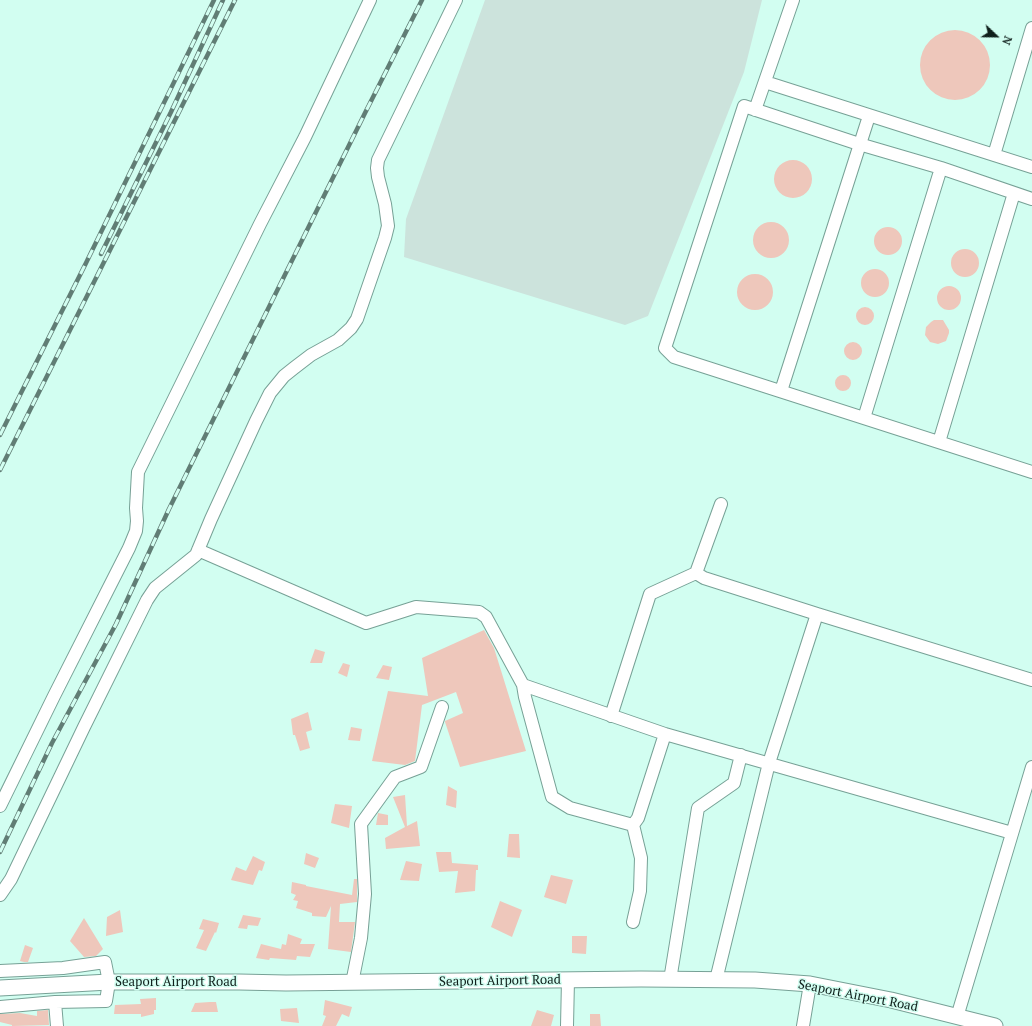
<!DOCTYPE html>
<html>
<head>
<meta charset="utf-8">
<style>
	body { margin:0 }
	#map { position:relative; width:1032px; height:1026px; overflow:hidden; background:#d2fef1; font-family:"PT Serif",serif }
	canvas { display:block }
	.north { position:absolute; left:976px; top:16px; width:40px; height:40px; -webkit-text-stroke:3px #d2fef1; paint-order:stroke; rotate:112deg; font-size:11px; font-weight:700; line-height:16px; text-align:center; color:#0f1f1b }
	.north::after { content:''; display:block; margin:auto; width:14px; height:18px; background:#0f1f1b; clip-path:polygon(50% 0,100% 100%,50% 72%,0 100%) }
</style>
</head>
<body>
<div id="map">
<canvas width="1032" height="1026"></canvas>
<div class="north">N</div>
</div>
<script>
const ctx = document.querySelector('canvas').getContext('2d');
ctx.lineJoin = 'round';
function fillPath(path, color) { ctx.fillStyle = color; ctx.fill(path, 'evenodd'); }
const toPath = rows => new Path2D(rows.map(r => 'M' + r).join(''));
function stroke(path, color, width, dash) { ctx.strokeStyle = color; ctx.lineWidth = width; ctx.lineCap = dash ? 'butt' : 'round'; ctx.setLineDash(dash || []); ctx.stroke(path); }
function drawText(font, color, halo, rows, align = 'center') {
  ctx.font = font + ' "PT Serif",serif'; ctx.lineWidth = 3; ctx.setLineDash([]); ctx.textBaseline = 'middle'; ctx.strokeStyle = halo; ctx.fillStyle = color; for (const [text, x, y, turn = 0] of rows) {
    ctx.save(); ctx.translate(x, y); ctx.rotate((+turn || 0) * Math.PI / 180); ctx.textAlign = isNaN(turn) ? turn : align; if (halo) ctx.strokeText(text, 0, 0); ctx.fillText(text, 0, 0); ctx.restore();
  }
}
fillPath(toPath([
	[485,0,762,0,744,72,648,316,625,325,404,257,406,219]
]), '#cce3dc');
fillPath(toPath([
	'920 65a35 35 0 1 1 70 0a35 35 0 1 1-70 0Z',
	'774 179a19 19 0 1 1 38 0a19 19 0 1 1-38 0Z',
	'753 240a18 18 0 1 1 36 0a18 18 0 1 1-36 0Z',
	'874 241a14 14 0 1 1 28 0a14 14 0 1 1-28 0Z',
	'951 263a14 14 0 1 1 28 0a14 14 0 1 1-28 0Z',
	'861 283a14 14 0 1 1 28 0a14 14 0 1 1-28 0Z',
	'737 292a18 18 0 1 1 36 0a18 18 0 1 1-36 0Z',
	'937 298a12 12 0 1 1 24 0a12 12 0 1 1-24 0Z',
	'856 316a9 9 0 1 1 18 0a9 9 0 1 1-18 0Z',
	[934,320,943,320,949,330,949,333,946,341,938,344,930,342,925,335,926,327,931,322],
	'844 351a9 9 0 1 1 18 0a9 9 0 1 1-18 0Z',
	'835 383a8 8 0 1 1 16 0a8 8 0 1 1-16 0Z',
	[484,630,494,648,526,751,460,767,445,722,445,721,463,713,456,692,422,705,415,761,405,765,372,761,388,691,428,696,422,658],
	[315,649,325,652,322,663,310,663],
	[343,663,350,665,347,677,338,673],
	[383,665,392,667,389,680,376,678],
	[308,712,312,730,306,732,310,748,300,751,295,735,293,735,291,719],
	[351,727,362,729,360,741,348,740],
	[448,786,457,791,456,808,446,805],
	[405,795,407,826,417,821,420,846,386,849,385,838,405,827,393,797],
	[335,804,352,806,349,828,331,823],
	[378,813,388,815,388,825,376,825],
	[509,834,519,834,520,858,507,857],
	[436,852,451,852,452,863,478,865,478,870,476,870,475,891,455,893,458,871,439,872],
	[306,853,319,858,315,868,304,864],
	[253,856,265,862,262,871,259,870,253,885,231,880,236,867,246,871],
	[406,861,422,864,419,881,400,880],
	[551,875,573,880,566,904,544,897],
	[354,879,357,879,357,902,340,904,339,922,355,922,351,952,328,949,331,906,326,917,312,916,312,913,296,908,298,901,293,900,296,895,291,893,292,882,306,885,306,886,352,895],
	[500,901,522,910,512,937,491,927],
	[120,910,123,932,106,936,107,917],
	[243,915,261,918,258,926,248,925,247,929,238,928],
	[84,918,103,949,96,956,84,957,70,941],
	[203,919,219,923,216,933,215,932,206,951,196,948,204,930,199,929],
	[288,934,302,939,300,944,315,944,310,957,297,956,296,960,270,958,269,960,256,958,261,944,281,949,282,944,286,945],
	[572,936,587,936,586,954,572,953],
	[25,945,33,948,28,962,24,962,20,961],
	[156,998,156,1010,154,1010,154,1014,141,1017,141,1014,114,1014,115,1005,141,1004,140,999],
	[325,1000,352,1007,349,1017,342,1014,336,1026,322,1026,326,1016,323,1015],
	[210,1002,216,1002,218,1012,191,1012,195,1003],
	[297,1008,299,1023,281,1021,280,1009],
	[48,1010,49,1025,12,1026,12,1025,0,1022,0,1014,20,1013,37,1016,37,1011],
	[537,1010,554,1015,551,1026,531,1026],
	[590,1014,600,1014,601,1026,590,1026]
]), '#eec7bb');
const minor = toPath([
	[765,82,1032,167],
	[755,110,793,0],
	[994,155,1032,28],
	[1032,199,941,168,859,144,744,106,665,348,674,357,1032,472],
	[781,391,869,116],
	[864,418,941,168],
	[939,442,1014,193],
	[198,550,366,623,416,607,479,612,486,617,523,685,525,697,552,797,570,808,633,825],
	[696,573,704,578,817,614,1032,680],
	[523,685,665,734,1012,833],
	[611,716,650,594,696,573,721,504],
	[0,806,54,696,129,548,136,531,137,521,136,508,138,472,260,224,305,137,370,0],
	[0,895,11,879,84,727,147,600,155,588,196,555,211,519,256,421,270,393,284,376,294,368,311,355,338,340,351,328,357,319,385,238,388,226,385,204,378,177,377,168,378,160,456,0],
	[633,922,640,891,641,858,633,825,638,818,665,734],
	[0,971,63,968,105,962,109,982,106,1001,55,1002,0,1007],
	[670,980,698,808,734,783,741,755],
	[716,980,769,763,817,614],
	[352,983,361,938,365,894,361,824,395,777,421,767,442,707],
	[55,1002,57,1026],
	[957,1017,1032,767],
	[567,1026,568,980],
	[803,1026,810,984]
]);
const major = toPath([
	[0,988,109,982,239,982,286,983,641,979,755,980,810,984,891,1000,995,1026]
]);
stroke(minor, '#77a196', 14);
stroke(major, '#77a196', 17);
stroke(minor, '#fff', 12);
stroke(major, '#fff', 15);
const rail = toPath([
	[101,254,171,112,223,0],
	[0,435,86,263,214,0],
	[0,470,235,0],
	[0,852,52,743,116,624,169,509,365,113,422,0]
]);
stroke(rail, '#617d75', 4.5);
stroke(rail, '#d2fef1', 3, [9]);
drawText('13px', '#0f1f1b', '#d2fef1', [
	["Seaport Airport Road",500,981,-1],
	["Seaport Airport Road",176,982],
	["Seaport Airport Road",858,996,11]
]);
</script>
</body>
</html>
